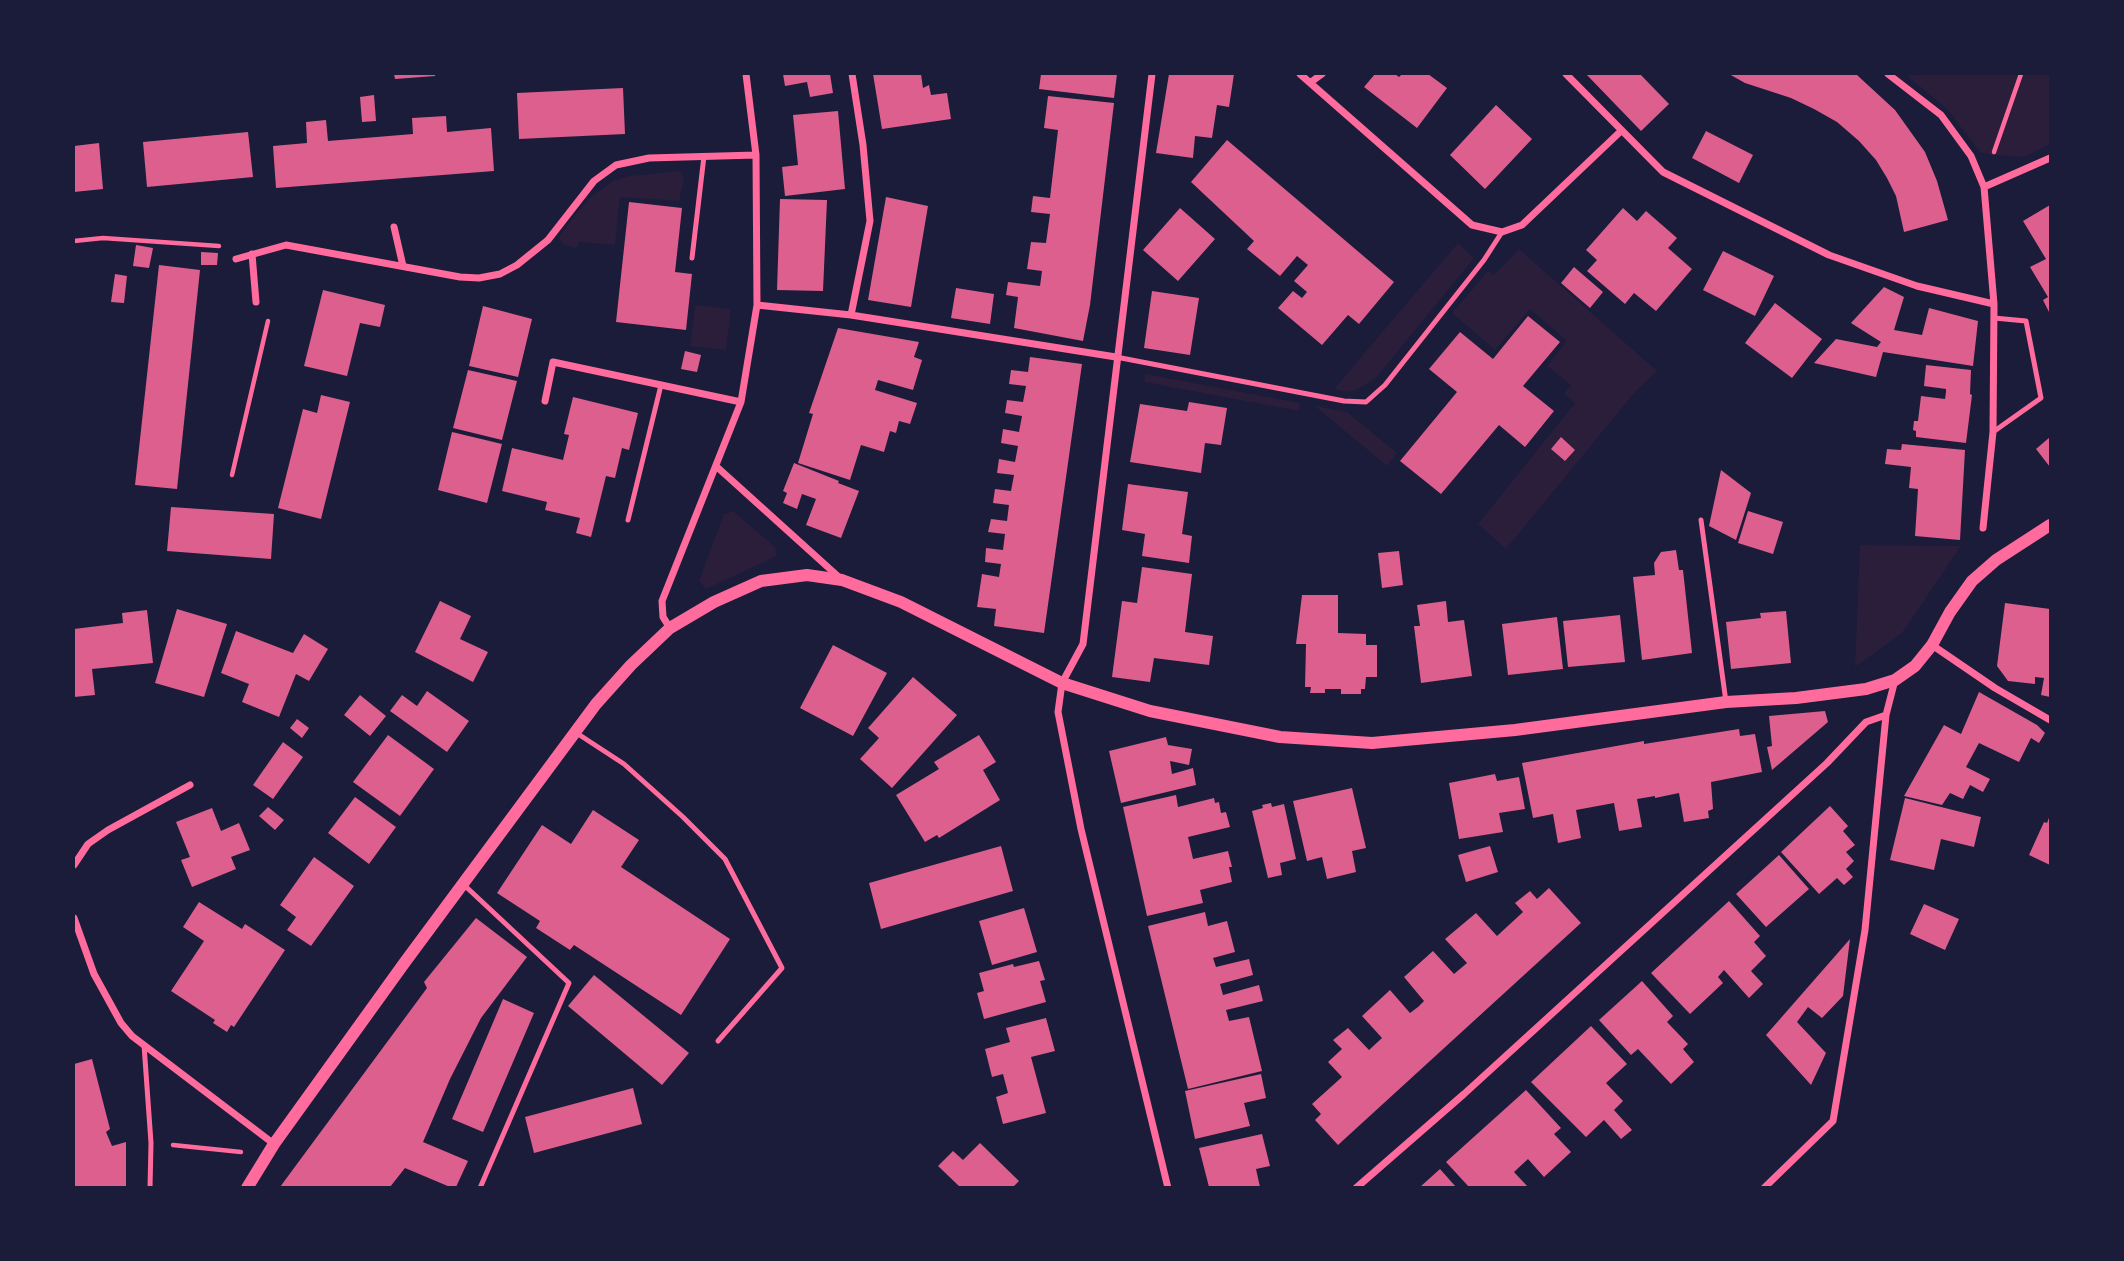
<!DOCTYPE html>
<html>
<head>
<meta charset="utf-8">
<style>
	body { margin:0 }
	#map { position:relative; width:2124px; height:1261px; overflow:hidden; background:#1b1b3a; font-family:Poppins,sans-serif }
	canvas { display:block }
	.frame { position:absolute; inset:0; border:75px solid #1b1b3a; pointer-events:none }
</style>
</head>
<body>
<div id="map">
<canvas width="2124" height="1261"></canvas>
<div class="frame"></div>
</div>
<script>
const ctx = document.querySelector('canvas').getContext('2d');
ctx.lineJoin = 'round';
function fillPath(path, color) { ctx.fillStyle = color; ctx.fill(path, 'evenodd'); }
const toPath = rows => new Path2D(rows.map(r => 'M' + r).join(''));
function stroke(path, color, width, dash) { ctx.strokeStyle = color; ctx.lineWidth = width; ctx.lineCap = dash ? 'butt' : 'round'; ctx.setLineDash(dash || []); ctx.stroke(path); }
fillPath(toPath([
	[1905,74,2050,74,2050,144,2024,157,1992,155,1980,152,1947,109],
	[680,171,684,180,679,201,620,197,615,245,579,242,576,249,562,243,559,237,575,215,592,196,613,181,629,176],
	[1458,243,1474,258,1375,379,1356,390,1347,392,1334,389],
	[1519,249,1657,371,1635,392,1506,549,1478,524,1575,403,1564,394,1571,385,1547,366,1567,341,1530,309,1495,350,1452,313,1488,271,1494,275],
	[695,305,731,309,726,350,690,346],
	[1145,374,1300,403,1299,411,1144,382],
	[1315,406,1347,412,1397,453,1387,466],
	[733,511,775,547,777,556,706,589,699,581,724,514],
	[1860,545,1961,546,1902,633,1855,667]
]), '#2a1e3b');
fillPath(toPath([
	[394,74,435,74,435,76,395,79],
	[783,74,830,74,833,93,810,97,807,82,785,86],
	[873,74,921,74,923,88,929,85,931,95,947,93,951,119,882,129],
	[1041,74,1117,74,1114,98,1039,89],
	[1169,74,1234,74,1229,107,1217,105,1212,138,1195,136,1193,158,1156,153],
	[1375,74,1395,74,1399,77,1402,74,1428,74,1447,88,1417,128,1364,87],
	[1586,74,1640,74,1669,104,1641,131],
	[1729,74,1853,74,1857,75,1895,110,1925,152,1937,181,1948,220,1904,232,1896,196,1887,178,1876,160,1859,141,1837,122,1814,109,1791,98,1745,83],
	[623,88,625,134,519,139,517,93],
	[374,95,376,121,362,122,360,97],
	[1048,96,1114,103,1090,305,1083,341,1014,328,1018,297,1006,295,1008,282,1040,286,1042,271,1027,269,1031,242,1046,243,1050,214,1031,212,1033,196,1050,198,1058,130,1044,128],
	[1496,105,1532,139,1485,189,1450,155],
	[838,111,845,189,785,196,782,167,798,165,793,115],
	[446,116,447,132,491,128,494,171,276,188,273,146,307,143,306,122,326,120,328,141,413,134,412,118],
	[1706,131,1753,155,1739,183,1692,158],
	[248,132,253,177,147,187,143,142],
	[1227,140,1394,282,1359,324,1348,315,1322,345,1278,308,1293,291,1302,298,1307,292,1294,281,1308,265,1297,256,1280,276,1247,249,1254,241,1191,182],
	[99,143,103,189,74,192,74,146],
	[886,197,928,206,911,307,868,300],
	[780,199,827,200,823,291,777,290],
	[629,202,682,208,675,272,692,274,686,330,616,322],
	[2050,205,2050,314,2043,300,2048,297,2030,267,2046,259,2023,221],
	[1180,208,1215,239,1178,281,1143,250],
	[1623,208,1637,221,1646,211,1677,238,1668,248,1692,269,1656,311,1634,293,1625,304,1587,271,1597,260,1586,250],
	[136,245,153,248,149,268,133,266],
	[1723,251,1774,276,1755,316,1703,290],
	[201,252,218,253,217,265,201,265],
	[159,265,200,270,177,489,135,485],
	[1574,267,1603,292,1590,308,1561,283],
	[115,274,127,276,124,303,111,302],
	[1884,287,1904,297,1894,330,1922,335,1929,308,1978,321,1973,366,1883,352,1876,377,1814,363,1836,339,1877,347,1881,342,1851,323],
	[956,288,994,294,990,324,951,318],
	[323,290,385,305,380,327,360,323,347,376,304,366],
	[1152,291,1199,298,1190,355,1144,348],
	[1775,303,1822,339,1792,378,1745,343],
	[483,306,532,319,518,377,469,366],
	[1528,316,1560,342,1523,386,1554,411,1525,447,1499,425,1441,494,1400,461,1457,392,1429,369,1460,332,1493,359],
	[838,328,919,342,914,357,922,360,913,390,878,380,875,390,917,403,910,424,899,421,896,433,890,431,884,452,861,445,850,480,798,463,813,414,809,413],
	[685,351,701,355,697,372,681,369],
	[1030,357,1082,364,1044,633,994,626,996,609,977,607,982,574,999,577,1001,564,985,562,986,548,1003,550,1005,534,988,532,991,519,1007,521,1009,505,993,503,995,489,1011,491,1014,475,997,473,999,459,1015,462,1018,446,1001,443,1003,429,1019,432,1022,416,1005,413,1007,400,1023,402,1026,386,1009,384,1011,370,1028,372],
	[1926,365,1971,370,1970,394,1972,395,1966,443,1916,437,1916,431,1913,430,1914,421,1918,421,1921,396,1945,399,1946,392,1946,389,1924,386],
	[468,370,517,381,502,440,453,428],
	[321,395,350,402,321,519,278,508,303,409,317,413],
	[573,397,638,413,629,450,622,448,615,478,606,476,591,537,576,533,580,518,545,510,547,502,502,491,512,448,563,460,569,435,564,434],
	[1189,402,1227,408,1221,445,1205,443,1201,473,1130,462,1140,404,1187,411],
	[452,432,502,444,487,503,438,490],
	[1561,437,1575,450,1565,461,1551,449],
	[2050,437,2050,467,2036,449],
	[1902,444,1965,450,1960,540,1915,536,1918,489,1909,488,1911,467,1885,464,1887,449,1901,450],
	[794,463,839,481,838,483,859,491,841,538,806,525,816,499,802,494,797,509,783,503,787,493,783,491],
	[1721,470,1751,493,1736,540,1709,526],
	[1128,484,1188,492,1182,534,1192,536,1189,563,1142,556,1145,534,1122,530],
	[171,507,274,514,271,559,167,551],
	[1748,511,1783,522,1773,554,1738,543],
	[1676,550,1679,570,1683,570,1692,653,1642,660,1633,577,1655,575,1654,563,1661,552],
	[1399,551,1403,585,1382,588,1378,553],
	[1142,567,1192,574,1185,632,1213,636,1209,665,1154,658,1150,682,1112,677,1122,601,1137,603],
	[1302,595,1338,595,1338,633,1366,634,1366,645,1377,645,1377,677,1366,677,1365,689,1361,689,1361,694,1341,694,1341,689,1325,689,1325,693,1310,693,1311,687,1305,687,1306,644,1296,644],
	[440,601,471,616,460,639,488,652,473,682,415,652],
	[1446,601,1448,622,1464,620,1472,676,1421,683,1414,626,1420,626,1417,605],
	[2005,603,2050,609,2050,697,2041,695,2044,678,2035,677,2035,684,2008,681,1997,666],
	[177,609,227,624,204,697,155,683],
	[147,610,153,663,92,669,95,695,74,697,74,629,123,623,122,613],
	[1786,611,1791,663,1731,669,1726,622,1761,618,1760,613],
	[1620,615,1625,662,1568,667,1563,621],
	[1557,617,1563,669,1508,675,1502,624],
	[236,631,293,653,304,634,328,649,309,681,296,674,279,717,242,702,249,684,221,673],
	[833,645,887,673,853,736,800,708],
	[913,677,957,715,892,788,860,759,879,738,868,728],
	[427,691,469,721,447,752,390,711,402,695,417,706],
	[1979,692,2037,725,2045,733,2039,743,2031,738,2019,762,1979,743,1966,767,1990,779,1983,792,1970,785,1963,799,1950,793,1942,805,1904,796,1944,725,1961,734],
	[360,695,386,716,370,736,344,715],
	[1825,711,1828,722,1772,770,1767,747,1772,746,1769,716],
	[297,719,309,728,302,738,290,728],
	[1739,729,1740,736,1755,734,1762,772,1711,782,1713,809,1708,811,1709,818,1684,822,1679,793,1655,798,1655,796,1637,799,1642,827,1619,831,1614,803,1576,810,1581,838,1558,843,1553,814,1533,818,1522,763,1644,741,1644,744],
	[388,735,434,769,400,816,353,782],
	[979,735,996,762,983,770,1000,800,939,838,937,835,925,842,896,795,939,769,934,762],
	[1166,737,1168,745,1192,749,1189,765,1170,761,1172,774,1193,768,1196,785,1121,803,1109,751],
	[283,742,303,757,273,799,253,785],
	[1495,774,1497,781,1519,777,1525,809,1499,813,1503,832,1459,839,1449,783],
	[1352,788,1366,848,1352,851,1356,872,1327,879,1322,857,1307,861,1293,801],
	[1176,795,1178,807,1214,798,1215,803,1219,802,1221,813,1226,812,1230,827,1188,837,1193,859,1228,851,1232,867,1229,867,1232,882,1200,890,1203,903,1147,916,1123,807],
	[355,797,396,827,369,864,328,833],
	[1905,798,1981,817,1974,847,1941,839,1934,870,1890,860],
	[1271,803,1272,807,1284,804,1296,859,1280,863,1282,875,1268,878,1252,811,1263,808,1262,805],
	[1830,806,1848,826,1843,831,1855,845,1846,852,1854,861,1846,869,1853,877,1844,885,1837,878,1819,894,1781,852],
	[268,807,284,820,275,830,259,816],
	[212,808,221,831,239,823,250,850,231,857,236,869,192,887,181,860,190,857,176,822],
	[593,810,639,840,621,867,730,939,681,1015,574,945,570,950,536,928,540,921,497,893,542,825,571,844],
	[2050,815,2050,865,2029,855,2044,822,2047,823],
	[1001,846,1013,891,881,929,869,883],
	[1490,846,1498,872,1466,882,1458,855],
	[1779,855,1809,889,1766,927,1736,894],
	[314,857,354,886,311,946,287,930,296,917,280,905],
	[1549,888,1581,923,1338,1145,1315,1120,1321,1114,1312,1104,1342,1077,1328,1062,1342,1049,1333,1040,1348,1028,1369,1050,1382,1038,1362,1016,1390,990,1410,1013,1418,1007,1424,1001,1404,977,1433,951,1454,974,1467,963,1445,939,1476,913,1497,936,1523,912,1515,903,1530,891,1537,899],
	[1729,901,1760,936,1754,942,1766,956,1751,971,1763,984,1749,998,1724,970,1718,977,1723,983,1690,1014,1651,973],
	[199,902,242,929,245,924,285,950,234,1027,231,1025,227,1032,213,1023,215,1020,171,991,204,941,183,927],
	[1924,904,1959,919,1945,950,1910,934],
	[1024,908,1037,952,992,965,979,921],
	[1205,912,1208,926,1227,921,1235,952,1213,958,1216,967,1249,959,1253,975,1220,984,1223,995,1259,985,1263,1001,1226,1010,1229,1021,1249,1017,1262,1071,1188,1089,1148,926],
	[476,918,527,957,481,1018,450,1079,423,1142,468,1161,456,1187,450,1187,405,1168,390,1187,280,1187,427,988,424,982],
	[1850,939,1843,996,1822,1018,1808,1007,1797,1022,1826,1053,1811,1085,1766,1035],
	[1039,961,1045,980,1040,981,1046,1002,984,1019,977,993,984,991,979,973,1013,964,1014,967],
	[594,975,689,1053,662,1085,568,1006],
	[1642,981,1673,1016,1667,1022,1688,1044,1683,1049,1694,1062,1671,1084,1638,1049,1631,1055,1599,1020],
	[503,999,534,1013,483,1132,452,1119],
	[1046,1018,1055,1051,1031,1057,1046,1113,1003,1124,996,1097,1008,1093,1003,1074,992,1077,985,1049,1010,1042,1006,1028],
	[1591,1026,1627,1064,1606,1083,1623,1101,1614,1110,1632,1130,1621,1139,1604,1120,1586,1137,1531,1082],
	[92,1059,110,1129,106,1132,112,1146,126,1142,126,1187,74,1187,74,1064],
	[1261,1074,1266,1098,1244,1103,1250,1126,1195,1139,1185,1091],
	[633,1088,642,1124,534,1153,525,1117],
	[1526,1090,1561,1128,1554,1134,1571,1152,1544,1177,1528,1159,1514,1172,1528,1187,1469,1187,1446,1162],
	[1262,1134,1270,1166,1256,1169,1260,1187,1209,1187,1199,1148],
	[980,1143,1019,1181,1013,1187,960,1187,938,1166,953,1151,963,1160],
	[1440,1169,1456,1187,1420,1187]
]), '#dd5f8e');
stroke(toPath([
	[1994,152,2021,74],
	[74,241,103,238,219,246],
	[232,475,268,321],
	[173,1145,241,1152]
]), '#ff6b9d', 4.5);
stroke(toPath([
	[692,258,704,156],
	[1116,357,1344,401,1366,402,1385,385,1484,260,1502,232],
	[1993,432,2041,398,2026,321,1994,318],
	[628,520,661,385],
	[1701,520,1726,702],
	[575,732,624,764,683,817,725,859,782,968,718,1041],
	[463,884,569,983,480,1188],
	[144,1045,151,1143,150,1188]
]), '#ff6b9d', 5);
stroke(toPath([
	[1152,74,1083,644,1062,683,1058,712,1081,829,1168,1188],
	[1300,74,1472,225,1502,232,1522,225,1621,131],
	[1566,74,1663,172,1829,255,1917,286,1994,304],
	[1888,74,1941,115,1971,156,1984,187,1994,304,1993,432,1983,528],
	[1311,82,1322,74],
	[1984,187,2050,158],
	[394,227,403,266],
	[252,254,256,302],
	[236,259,286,245,460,277,479,278,500,274,517,265,548,240,594,181,616,165,649,158,756,155],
	[757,305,851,315,1116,357],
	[851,315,870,221,863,145,852,74],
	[545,401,553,362,741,402],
	[717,467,841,579],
	[670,628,663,617,662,601,741,402,757,305,756,155,746,74],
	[1932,645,1995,688,2050,720],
	[74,865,88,844,108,830,190,785],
	[74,918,94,974,121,1023,132,1036,274,1144],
	[1356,1188,1464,1094,1827,763,1866,722,1886,715,1895,680],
	[1764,1188,1833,1121,1865,930,1886,715]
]), '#ff6b9d', 7);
stroke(toPath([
	[247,1188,274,1144,405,962,596,704,631,665,670,628,714,602,761,581,807,575,842,580,901,602,1062,683,1150,711,1280,737,1372,743,1515,730,1726,702,1796,698,1866,689,1895,680,1915,666,1932,645,1950,612,1972,581,1996,560,2050,525]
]), '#ff6b9d', 12);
</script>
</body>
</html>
